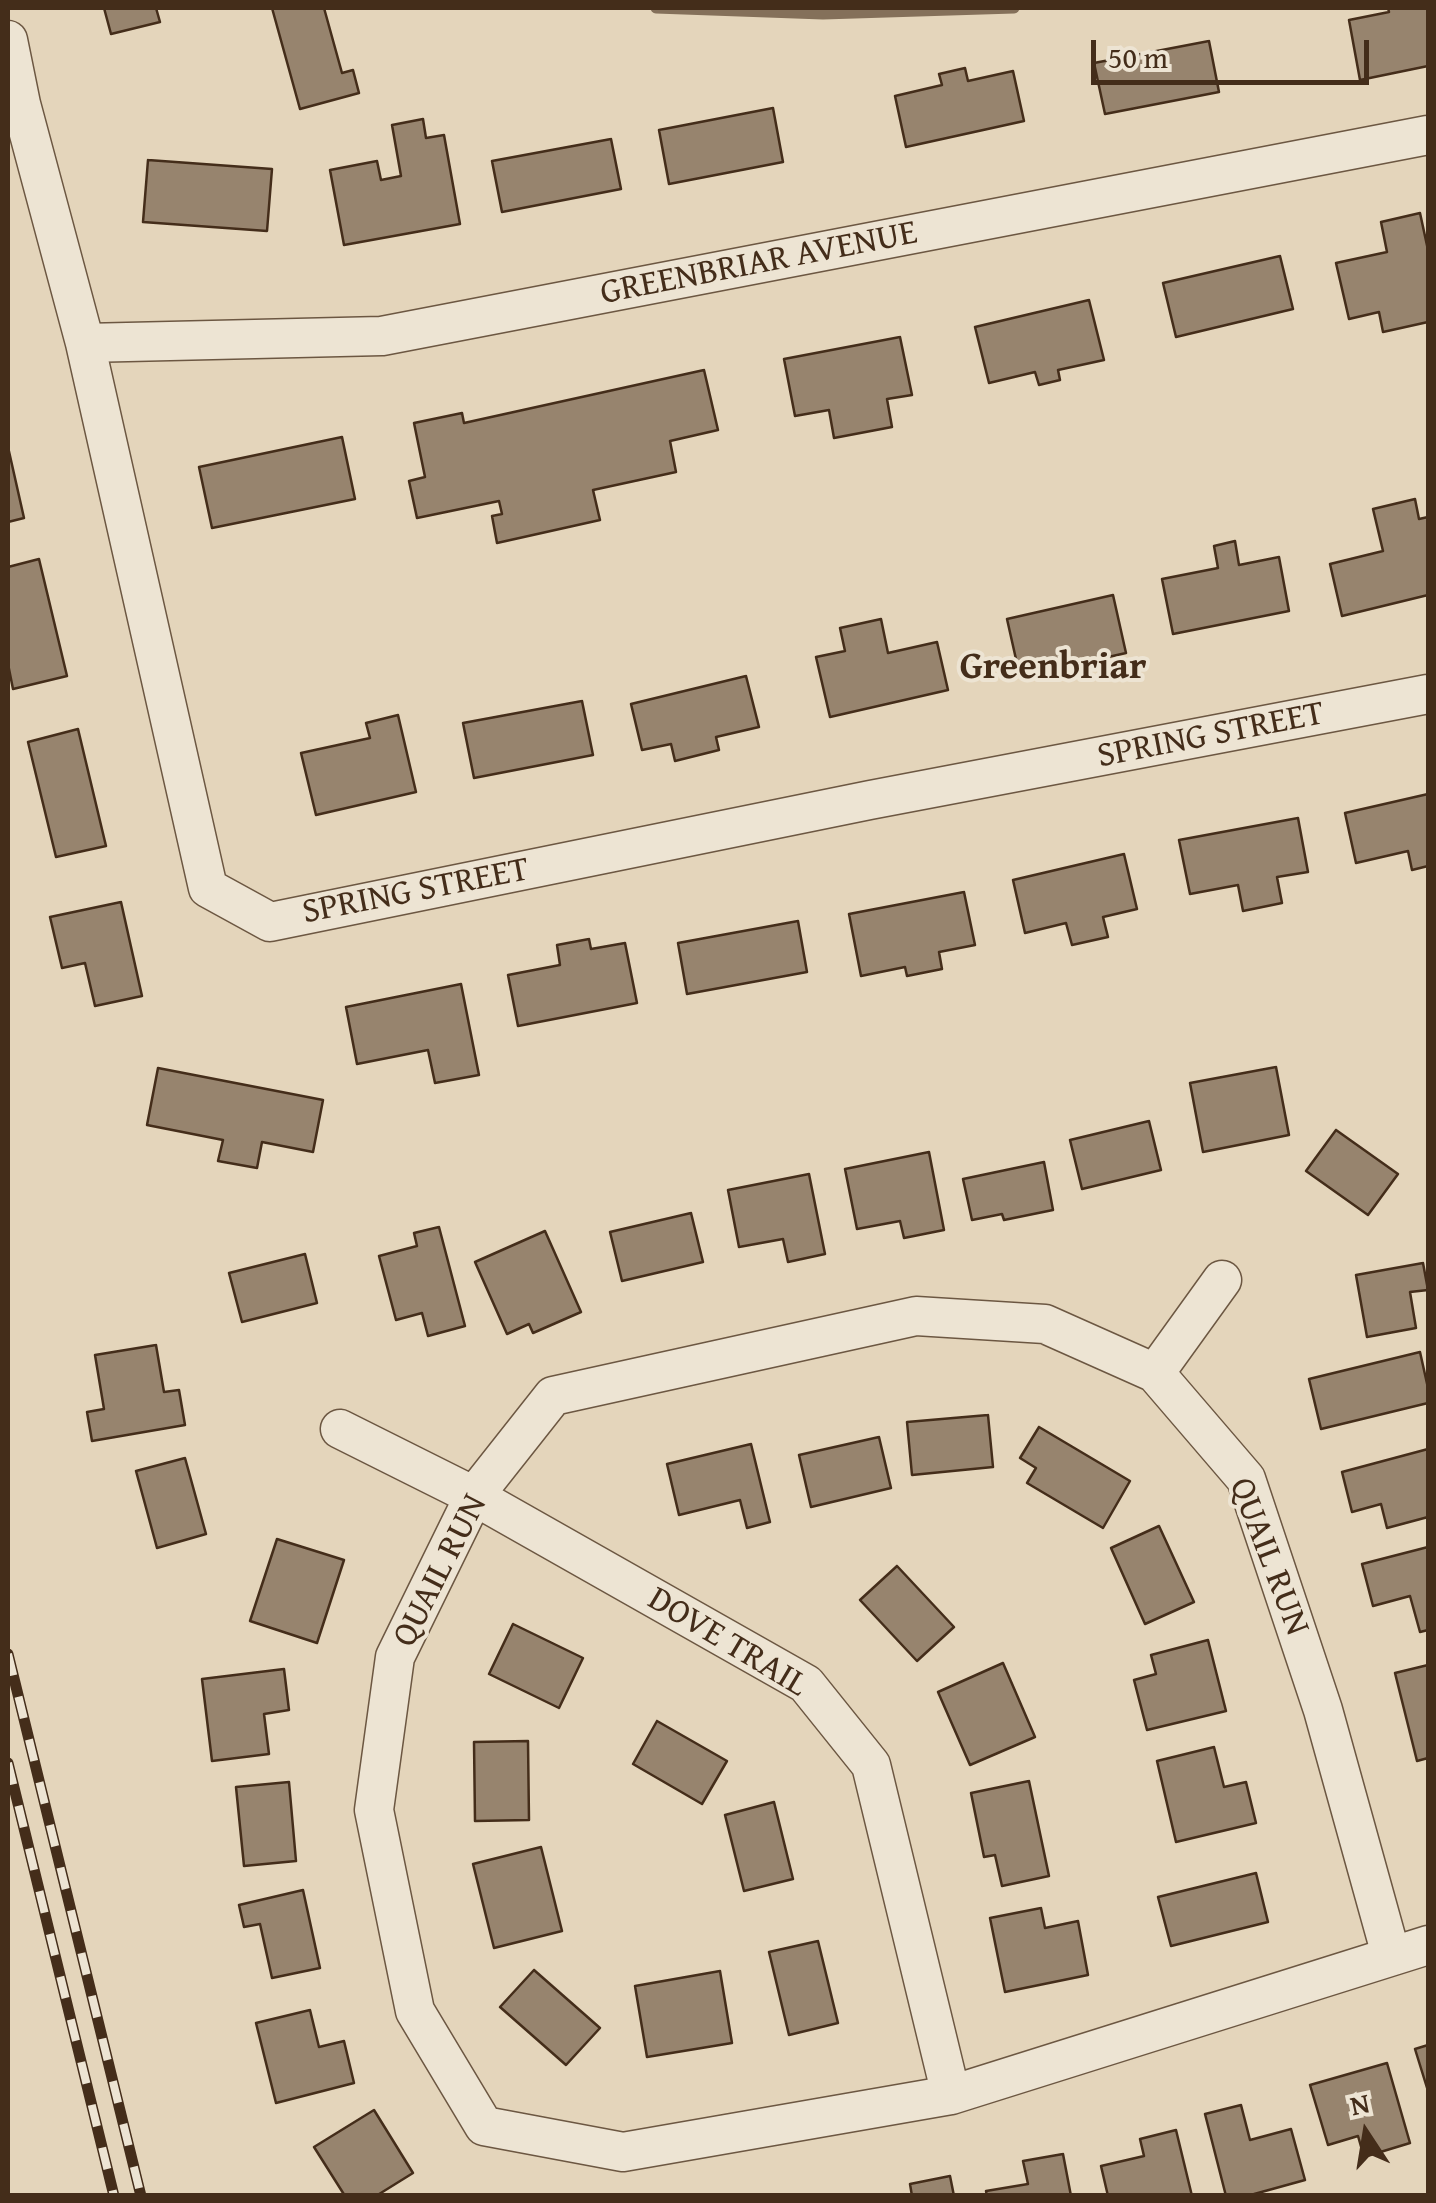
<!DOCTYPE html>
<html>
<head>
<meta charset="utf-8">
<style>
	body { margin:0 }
	#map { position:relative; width:1436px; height:2203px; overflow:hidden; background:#e4d5bb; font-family:"Gentium Book Plus",serif }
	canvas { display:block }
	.frame { position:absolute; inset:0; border:10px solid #442d1a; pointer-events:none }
	.north { position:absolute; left:1316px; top:2083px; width:100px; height:100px; -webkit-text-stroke:8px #ede4d3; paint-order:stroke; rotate:348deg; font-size:28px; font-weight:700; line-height:40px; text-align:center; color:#442d1a }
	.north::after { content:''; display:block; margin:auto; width:35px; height:45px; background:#442d1a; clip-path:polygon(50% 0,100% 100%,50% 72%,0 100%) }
	.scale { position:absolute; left:1091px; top:40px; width:278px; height:45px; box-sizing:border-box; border:5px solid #442d1a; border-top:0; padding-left:12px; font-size:30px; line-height:35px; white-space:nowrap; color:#442d1a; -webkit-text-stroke:8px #ede4d3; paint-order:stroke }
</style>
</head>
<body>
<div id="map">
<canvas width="1436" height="2203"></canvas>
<div class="frame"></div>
<div class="north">N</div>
<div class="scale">50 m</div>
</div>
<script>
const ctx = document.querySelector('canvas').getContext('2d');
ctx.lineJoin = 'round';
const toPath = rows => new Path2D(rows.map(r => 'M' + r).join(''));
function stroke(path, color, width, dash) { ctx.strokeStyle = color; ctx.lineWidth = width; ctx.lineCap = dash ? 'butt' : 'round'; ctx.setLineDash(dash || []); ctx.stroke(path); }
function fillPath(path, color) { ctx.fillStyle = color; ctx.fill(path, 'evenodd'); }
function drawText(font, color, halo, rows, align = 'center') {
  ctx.font = font + ' "Gentium Book Plus",serif'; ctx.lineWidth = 8; ctx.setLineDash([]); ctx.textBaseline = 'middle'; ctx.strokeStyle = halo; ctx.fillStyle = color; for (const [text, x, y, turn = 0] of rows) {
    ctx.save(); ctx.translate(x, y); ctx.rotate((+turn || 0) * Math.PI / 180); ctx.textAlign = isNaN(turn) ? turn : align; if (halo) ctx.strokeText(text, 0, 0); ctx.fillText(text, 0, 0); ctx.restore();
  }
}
stroke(toPath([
	[656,8,823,14,1014,8]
]), '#84705a', 11);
const building = toPath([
	[104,8,156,8,160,22,111,34,104,8],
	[272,8,324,8,342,73,353,70,359,93,300,109,272,8],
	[1388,8,1428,8,1428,66,1360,80,1349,20,1389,12,1388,8],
	[1209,41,1219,92,1105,114,1094,63,1209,41],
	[965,68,968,81,1013,71,1024,121,906,147,895,96,942,85,939,74,965,68],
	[773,108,783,162,669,184,659,130,773,108],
	[423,119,426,138,444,135,460,224,344,245,330,170,377,161,381,180,401,176,392,125,423,119],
	[611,139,621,189,502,212,492,161,611,139],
	[148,160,272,169,267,231,143,222,148,160],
	[1420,213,1428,250,1428,322,1383,332,1379,312,1349,319,1336,263,1387,252,1381,222,1420,213],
	[1280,256,1293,309,1176,337,1163,283,1280,256],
	[1089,300,1104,360,1058,370,1060,380,1039,385,1035,372,989,383,975,327,1089,300],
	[900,337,912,395,887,399,892,427,834,438,829,410,795,416,784,359,900,337],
	[704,370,718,430,670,441,676,472,593,490,600,520,497,543,492,516,502,514,499,501,417,518,409,481,425,477,414,423,462,413,464,423,704,370],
	[342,437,355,499,212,528,199,467,342,437],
	[8,447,24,518,8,522,8,447],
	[1415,499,1419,519,1428,517,1428,595,1342,616,1330,564,1383,551,1373,509,1415,499],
	[1235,541,1239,565,1279,557,1289,611,1173,634,1162,579,1218,568,1214,546,1235,541],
	[39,559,67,676,13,689,8,664,8,567,39,559],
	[1113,595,1126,653,1020,677,1007,619,1113,595],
	[881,619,888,653,937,642,948,690,830,717,816,657,845,651,840,628,881,619],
	[746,676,759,727,716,737,719,750,675,761,671,744,642,750,631,704,746,676],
	[582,701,593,755,474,778,463,723,582,701],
	[398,715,416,792,316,815,301,753,370,738,366,723,398,715],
	[78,729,106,846,56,857,28,742,78,729],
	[1428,794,1428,866,1412,870,1408,851,1356,863,1345,813,1428,794],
	[1298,818,1308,872,1277,877,1282,903,1243,911,1238,885,1190,894,1179,840,1298,818],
	[1124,854,1137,909,1103,917,1108,937,1072,945,1066,923,1025,933,1013,880,1124,854],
	[964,892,975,945,939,952,942,969,907,976,905,967,861,976,849,914,964,892],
	[121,902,142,996,95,1006,85,963,62,968,50,917,121,902],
	[798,921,807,972,687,994,678,943,798,921],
	[589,939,591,949,625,943,637,1003,518,1026,508,975,560,965,557,945,589,939],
	[461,984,479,1075,435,1083,428,1050,357,1064,346,1007,461,984],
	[1276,1067,1289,1135,1203,1152,1190,1083,1276,1067],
	[158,1068,323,1100,313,1152,262,1142,257,1168,218,1161,223,1140,147,1125,158,1068],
	[1149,1121,1161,1170,1082,1189,1070,1140,1149,1121],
	[1336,1130,1398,1174,1368,1215,1306,1171,1336,1130],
	[929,1152,944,1230,904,1238,900,1221,857,1229,845,1169,929,1152],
	[1044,1162,1053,1210,1004,1220,1002,1214,972,1220,963,1179,1044,1162],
	[809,1174,825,1254,788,1262,783,1239,739,1247,728,1190,809,1174],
	[691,1213,703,1262,622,1281,610,1232,691,1213],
	[439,1227,465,1326,428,1336,422,1313,396,1320,379,1256,417,1246,414,1233,439,1227],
	[545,1231,581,1312,533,1333,529,1324,507,1334,475,1262,545,1231],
	[305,1254,317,1303,242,1322,229,1273,305,1254],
	[1423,1263,1428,1290,1410,1292,1416,1328,1367,1337,1356,1275,1423,1263],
	[156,1345,164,1392,179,1390,185,1425,92,1441,87,1412,104,1409,95,1355,156,1345],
	[1420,1352,1428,1388,1428,1403,1321,1429,1309,1379,1420,1352],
	[988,1415,993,1467,912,1475,907,1422,988,1415],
	[1039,1427,1130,1481,1103,1528,1027,1483,1036,1468,1020,1458,1039,1427],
	[879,1437,891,1488,811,1507,799,1455,879,1437],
	[751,1444,770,1522,747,1528,740,1500,679,1515,667,1464,751,1444],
	[1428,1449,1428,1517,1387,1528,1381,1504,1352,1512,1342,1472,1428,1449],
	[185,1458,206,1534,157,1548,136,1471,185,1458],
	[1159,1526,1194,1602,1145,1624,1111,1548,1159,1526],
	[277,1539,344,1560,317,1643,250,1621,277,1539],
	[1428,1547,1428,1630,1420,1632,1410,1596,1373,1606,1362,1564,1428,1547],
	[897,1566,954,1627,917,1661,860,1600,897,1566],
	[513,1624,583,1658,559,1708,489,1674,513,1624],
	[1208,1640,1226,1711,1147,1730,1134,1680,1156,1674,1151,1655,1208,1640],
	[1003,1663,1035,1737,970,1765,938,1692,1003,1663],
	[1428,1665,1428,1758,1417,1761,1395,1673,1428,1665],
	[284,1669,289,1710,264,1714,269,1754,212,1761,202,1679,284,1669],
	[657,1721,727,1761,702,1804,633,1764,657,1721],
	[528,1741,529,1820,475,1821,474,1742,528,1741],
	[1214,1747,1224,1787,1246,1782,1256,1823,1176,1842,1157,1761,1214,1747],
	[1029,1781,1049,1876,1002,1886,995,1855,984,1857,971,1793,1029,1781],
	[289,1782,296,1861,244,1866,236,1787,289,1782],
	[774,1802,793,1879,744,1891,725,1815,774,1802],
	[541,1847,562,1931,494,1948,473,1864,541,1847],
	[1256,1873,1268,1922,1171,1946,1158,1897,1256,1873],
	[303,1890,320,1968,272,1978,260,1924,244,1927,239,1905,303,1890],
	[1041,1908,1045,1928,1078,1921,1088,1975,1005,1992,990,1918,1041,1908],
	[818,1941,838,2023,789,2035,769,1952,818,1941],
	[534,1970,600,2028,566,2065,500,2007,534,1970],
	[720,1971,732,2043,647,2057,635,1986,720,1971],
	[310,2010,319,2047,344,2041,354,2083,276,2103,256,2023,310,2010],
	[1428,2045,1428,2091,1415,2049,1428,2045],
	[1387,2063,1410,2143,1364,2157,1358,2136,1328,2145,1310,2085,1387,2063],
	[1241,2105,1250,2140,1291,2129,1305,2180,1247,2196,1226,2196,1205,2114,1241,2105],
	[374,2110,413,2173,376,2196,345,2196,314,2147,374,2110],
	[1176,2130,1192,2196,1108,2196,1101,2166,1144,2156,1140,2139,1176,2130],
	[1063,2154,1071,2196,987,2196,986,2191,1028,2184,1023,2161,1063,2154],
	[950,2176,954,2196,912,2196,910,2184,950,2176]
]);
fillPath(building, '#97846e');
stroke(building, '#442d1a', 2.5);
const minor = toPath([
	[8,40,21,104,85,343,208,888,270,922,870,800,1428,694],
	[85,343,382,336,1428,135],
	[1155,1373,1222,1280],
	[340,1429,474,1496,806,1684,871,1765,951,2095],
	[1391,1955,1323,1710,1246,1479,1155,1373,1045,1324,916,1316,553,1396,474,1496,395,1657,374,1810,415,2011,484,2126,623,2152,951,2095,1428,1945]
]);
stroke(minor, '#6c5742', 41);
stroke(minor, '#ede4d3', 38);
const rail = toPath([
	[8,1654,141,2196],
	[8,1763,114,2196]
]);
stroke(rail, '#442d1a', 11);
stroke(rail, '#ede4d3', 8, [22]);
drawText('35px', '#442d1a', '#ede4d3', [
	["GREENBRIAR AVENUE",759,264,-11],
	["SPRING STREET",1211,736,-11],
	["SPRING STREET",416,892,-11],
	["QUAIL RUN",1268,1557,69],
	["QUAIL RUN",441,1571,-63],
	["DOVE TRAIL",727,1643,31]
]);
drawText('bold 38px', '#442d1a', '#ede4d3', [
	["Greenbriar",1053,668]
]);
</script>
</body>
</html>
